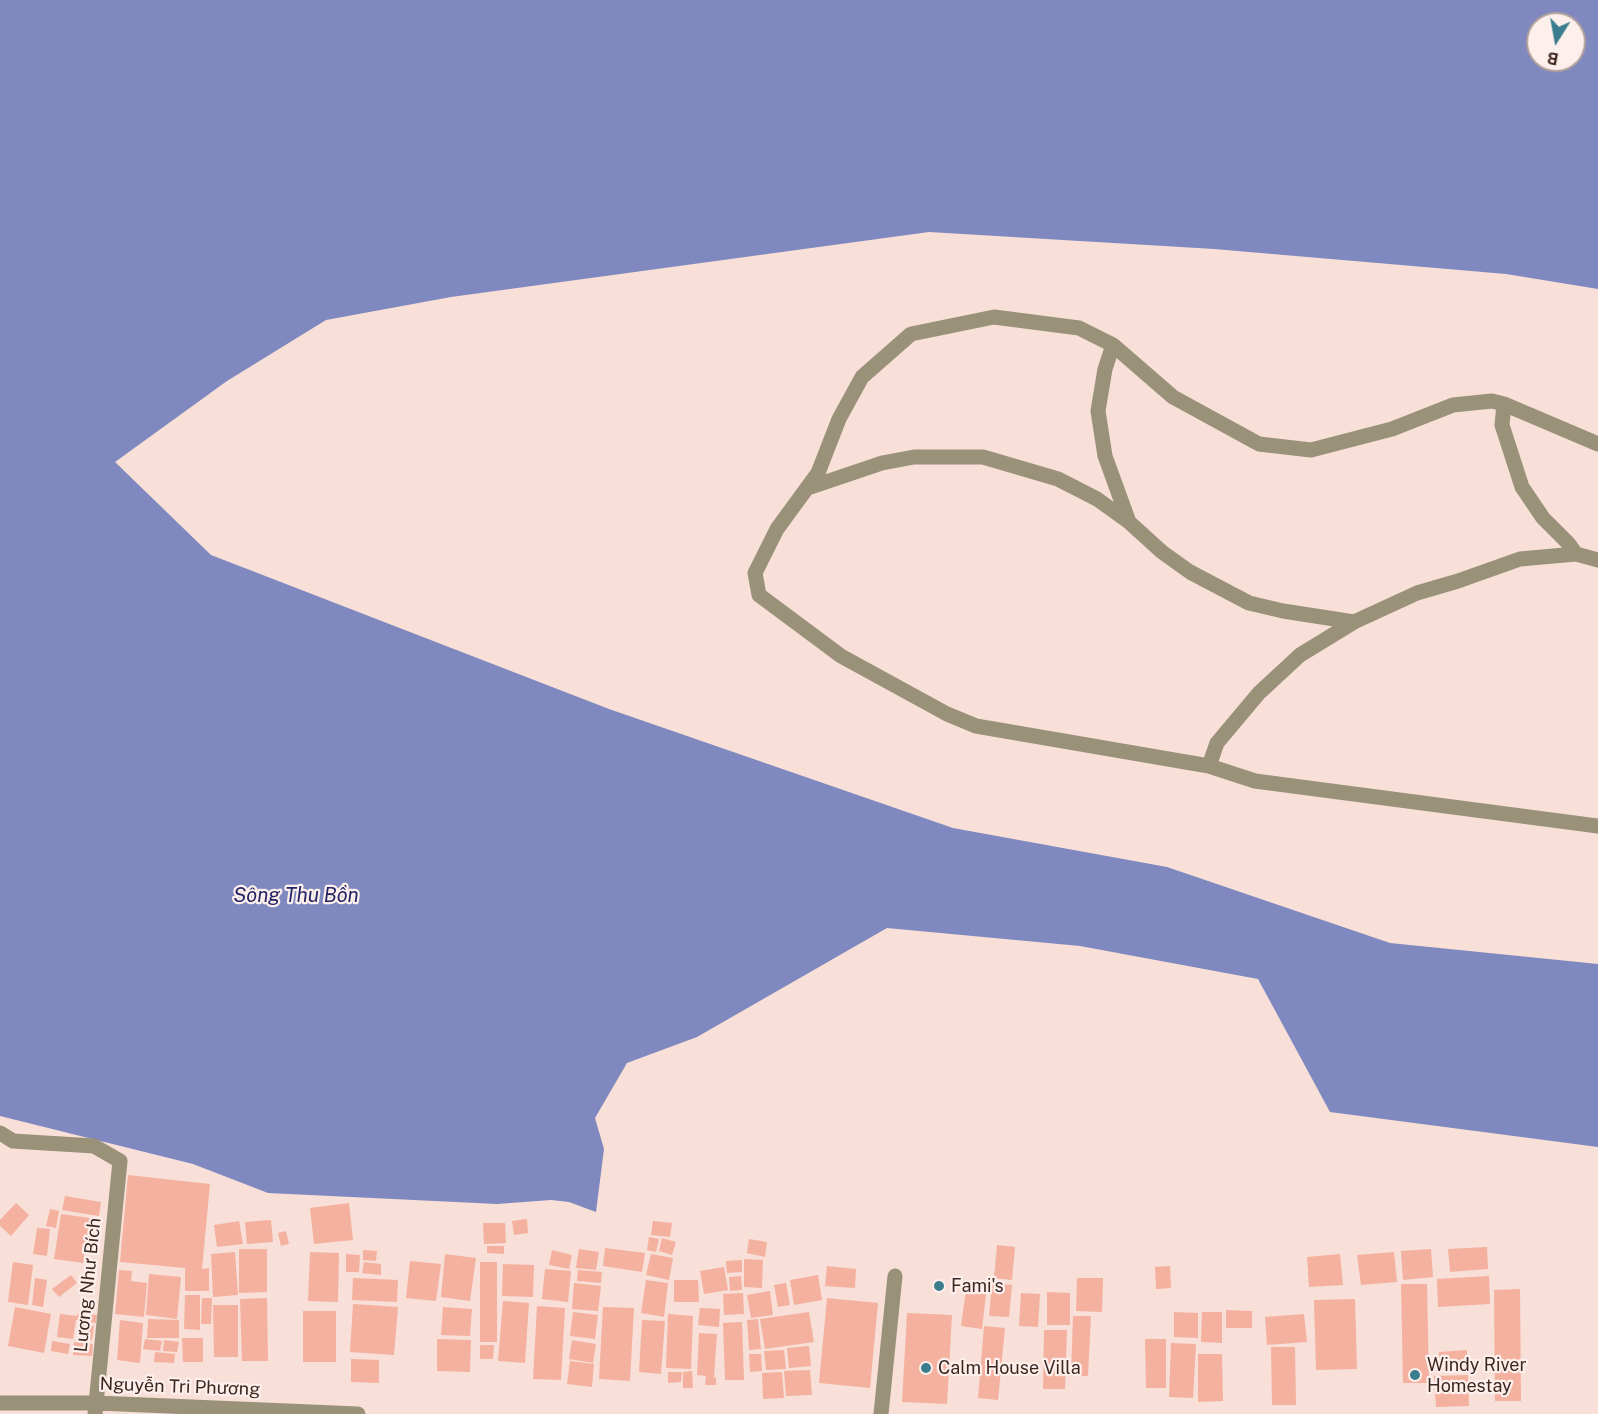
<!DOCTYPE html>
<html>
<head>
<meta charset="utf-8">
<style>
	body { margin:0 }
	#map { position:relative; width:1598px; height:1414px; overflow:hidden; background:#f8dfd8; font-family:"Public Sans",sans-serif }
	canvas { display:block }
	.north { position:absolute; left:1526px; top:12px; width:60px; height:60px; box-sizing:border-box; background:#fcefec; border:2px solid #b09f9b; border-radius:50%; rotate:191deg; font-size:16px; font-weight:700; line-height:24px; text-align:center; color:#3e2721 }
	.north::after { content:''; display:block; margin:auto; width:21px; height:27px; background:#3a7d8d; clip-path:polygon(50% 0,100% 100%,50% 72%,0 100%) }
</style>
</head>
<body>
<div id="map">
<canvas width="1598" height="1414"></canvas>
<div class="north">B</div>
</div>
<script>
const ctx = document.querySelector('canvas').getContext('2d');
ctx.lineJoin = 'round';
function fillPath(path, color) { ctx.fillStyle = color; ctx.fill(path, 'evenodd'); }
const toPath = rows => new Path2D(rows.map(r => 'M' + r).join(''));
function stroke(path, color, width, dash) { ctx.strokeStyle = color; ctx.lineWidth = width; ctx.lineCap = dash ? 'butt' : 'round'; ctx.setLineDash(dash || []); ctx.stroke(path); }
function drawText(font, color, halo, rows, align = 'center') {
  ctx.font = font + ' "Public Sans",sans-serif'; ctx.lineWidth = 4.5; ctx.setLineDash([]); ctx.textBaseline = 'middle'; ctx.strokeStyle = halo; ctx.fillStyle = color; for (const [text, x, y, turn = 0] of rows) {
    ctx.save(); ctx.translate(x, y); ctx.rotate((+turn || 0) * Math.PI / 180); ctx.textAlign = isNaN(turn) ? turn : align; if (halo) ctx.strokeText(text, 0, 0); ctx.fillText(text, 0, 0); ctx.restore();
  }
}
fillPath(toPath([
	[0,0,1598,0,1598,289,1506,274,1214,249,929,232,451,297,326,320,227,381,115,462,211,555,609,709,953,828,1167,867,1390,943,1598,964,1598,1147,1330,1112,1258,979,1080,946,887,928,697,1037,627,1063,595,1118,604,1149,596,1212,569,1202,551,1200,497,1204,268,1193,193,1164,0,1116],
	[1538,24,1574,24,1574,60,1538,60]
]), '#7f89bf');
fillPath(toPath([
	[128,1175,210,1184,202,1269,209,1268,209,1291,185,1291,185,1268,120,1262],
	[65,1196,101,1202,99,1216,62,1210],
	[16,1203,29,1215,11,1236,0,1226,0,1220],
	[349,1203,353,1240,314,1244,310,1208],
	[50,1209,59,1211,56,1228,46,1226],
	[61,1214,90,1218,83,1263,54,1259],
	[527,1219,528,1233,514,1235,512,1221],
	[271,1220,273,1242,247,1244,245,1222],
	[239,1221,243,1244,217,1247,214,1225],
	[653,1221,672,1223,670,1237,651,1235],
	[483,1223,505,1223,506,1243,484,1244],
	[37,1228,50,1229,47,1256,33,1254],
	[286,1231,289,1244,281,1246,278,1233],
	[649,1237,659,1239,656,1252,647,1250],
	[662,1238,676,1242,672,1255,659,1251],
	[749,1239,767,1242,765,1257,747,1253],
	[997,1245,1015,1247,1012,1280,994,1278],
	[487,1246,504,1246,504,1254,487,1253],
	[1487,1247,1488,1269,1450,1272,1448,1249],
	[605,1248,645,1253,642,1272,603,1266],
	[239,1249,267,1249,267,1292,239,1293],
	[579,1249,599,1252,596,1270,576,1268],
	[1431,1249,1433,1277,1403,1280,1401,1251],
	[363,1250,377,1251,376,1261,363,1260],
	[552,1250,572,1255,569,1269,549,1265],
	[235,1252,238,1295,213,1297,211,1254],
	[310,1252,339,1253,338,1302,308,1301],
	[1394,1252,1397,1282,1361,1285,1357,1255],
	[346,1254,360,1255,359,1272,346,1272],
	[445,1254,476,1258,470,1301,441,1297],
	[651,1254,673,1258,669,1280,646,1275],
	[1340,1254,1343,1285,1309,1287,1307,1257],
	[744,1259,763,1260,762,1288,744,1287],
	[742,1260,742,1272,727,1273,726,1261],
	[410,1261,441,1264,436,1301,406,1298],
	[13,1262,33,1265,28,1305,8,1302],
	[364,1262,381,1264,381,1275,362,1273],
	[480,1262,497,1262,497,1342,480,1342],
	[503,1264,534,1265,533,1297,502,1296],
	[827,1266,856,1269,855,1288,825,1286],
	[1170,1266,1171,1288,1156,1289,1155,1267],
	[724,1267,728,1290,704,1294,700,1271],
	[545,1269,571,1271,568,1302,542,1299],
	[119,1270,132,1271,131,1281,147,1283,144,1317,115,1314],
	[578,1270,602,1272,601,1283,577,1281],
	[149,1274,181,1277,177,1319,146,1315],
	[71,1275,77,1283,59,1297,52,1289],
	[818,1275,822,1300,794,1305,790,1280],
	[741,1276,742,1290,730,1291,729,1277],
	[1489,1276,1490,1304,1438,1307,1437,1279],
	[35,1278,47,1280,43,1307,32,1305],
	[353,1278,398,1280,397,1302,352,1300],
	[1077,1278,1103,1278,1102,1312,1076,1311],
	[646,1280,668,1283,664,1317,641,1313],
	[674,1280,698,1280,699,1302,674,1302],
	[574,1283,601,1286,598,1311,572,1309],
	[786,1283,790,1305,778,1307,774,1285],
	[967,1283,987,1286,982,1329,961,1326],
	[992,1283,1012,1285,1009,1317,989,1316],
	[1401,1284,1427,1284,1429,1383,1403,1383],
	[1520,1289,1521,1401,1495,1401,1494,1290],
	[770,1291,773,1315,751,1318,747,1295],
	[1047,1292,1070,1293,1070,1325,1047,1325],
	[743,1293,744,1314,724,1315,723,1294],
	[1021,1293,1040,1294,1038,1327,1019,1326],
	[185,1295,200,1295,200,1330,184,1329],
	[202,1298,212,1298,211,1324,201,1324],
	[267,1298,268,1361,242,1361,240,1299],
	[827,1298,878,1303,870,1388,819,1383],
	[1355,1299,1357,1369,1316,1370,1314,1300],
	[503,1301,529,1303,525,1363,498,1361],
	[353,1304,398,1307,394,1355,350,1352],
	[213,1305,238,1305,238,1357,214,1357],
	[537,1306,565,1308,561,1380,533,1379],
	[15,1307,51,1314,44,1353,8,1346],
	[443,1307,472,1309,470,1336,441,1335],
	[603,1307,634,1308,630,1381,599,1379],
	[700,1308,720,1309,719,1327,698,1325],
	[1226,1310,1252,1311,1252,1328,1226,1328],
	[303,1311,336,1311,336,1362,303,1362],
	[573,1312,598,1315,595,1339,570,1336],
	[809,1312,814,1342,765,1349,760,1319],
	[1174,1312,1198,1313,1198,1338,1174,1337],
	[1202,1312,1222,1312,1222,1343,1201,1342],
	[78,1313,97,1315,96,1323,76,1320,73,1339,57,1337,60,1314,77,1316],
	[907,1313,952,1315,947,1404,902,1402],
	[668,1314,693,1316,691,1369,666,1368],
	[1304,1314,1307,1342,1267,1345,1265,1317],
	[1073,1316,1091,1316,1088,1376,1071,1376],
	[148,1319,179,1320,179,1338,147,1338],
	[758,1319,761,1349,749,1350,747,1320],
	[120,1320,143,1323,140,1363,117,1360],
	[642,1320,665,1321,661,1374,639,1372],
	[742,1322,744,1380,725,1380,723,1323],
	[79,1324,94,1326,92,1340,78,1339],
	[984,1326,1005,1328,998,1400,978,1398],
	[1044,1330,1067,1330,1065,1389,1043,1389],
	[699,1333,717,1334,714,1377,716,1378,716,1385,705,1385,706,1376,697,1375],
	[182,1338,203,1338,203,1362,183,1362],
	[145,1339,162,1341,160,1351,143,1349],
	[437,1339,471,1340,470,1372,437,1371],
	[1145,1339,1166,1339,1166,1388,1146,1388],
	[164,1340,179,1342,177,1352,163,1351],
	[572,1340,596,1344,593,1363,569,1359],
	[52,1341,70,1344,68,1354,51,1351],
	[74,1342,93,1344,92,1356,73,1355],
	[1171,1343,1196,1344,1193,1398,1169,1397],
	[480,1345,494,1345,493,1359,480,1359],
	[809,1346,811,1366,789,1368,787,1348],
	[1271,1347,1295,1347,1296,1405,1272,1405],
	[784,1350,786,1369,766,1370,764,1351],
	[1467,1350,1467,1368,1440,1370,1439,1352],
	[155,1352,175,1354,174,1363,154,1362],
	[749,1354,761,1354,762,1371,750,1372],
	[1198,1354,1222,1354,1223,1401,1198,1402],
	[351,1359,379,1360,379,1383,351,1382],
	[570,1361,594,1364,592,1387,567,1384],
	[810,1370,812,1395,786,1396,784,1371],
	[692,1371,693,1388,683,1388,683,1372],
	[668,1372,682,1372,681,1382,668,1383],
	[782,1372,784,1398,763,1399,762,1373],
	[1468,1375,1469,1406,1436,1407,1434,1376]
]), '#f4b19f');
stroke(toPath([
	[881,1414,895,1276]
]), '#999279', 15);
stroke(toPath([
	[1113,345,1105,369,1098,411,1105,456,1129,522,1162,552,1190,572,1249,603,1283,611,1354,622],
	[1504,404,1502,425,1522,487,1543,518,1568,543,1576,554],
	[1598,444,1504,404,1492,401,1453,405,1392,429,1311,450,1259,444,1173,397,1113,345,1079,328,994,317,911,334,862,377,839,419,818,473,777,529,755,573,759,595,841,656,947,714,976,726,1209,766,1255,781,1598,826],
	[808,488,882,463,914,457,983,457,1058,479,1097,499,1129,522],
	[1209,766,1217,743,1259,693,1300,655,1354,622,1417,593,1458,581,1520,559,1576,554,1598,560],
	[0,1133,13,1141,94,1146,120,1161,95,1414],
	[0,1403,97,1403,358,1414]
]), '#999279', 15);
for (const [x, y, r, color] of [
	[939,1286,6,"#3a7d8d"],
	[926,1368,6,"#3a7d8d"],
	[1415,1375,6,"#3a7d8d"]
]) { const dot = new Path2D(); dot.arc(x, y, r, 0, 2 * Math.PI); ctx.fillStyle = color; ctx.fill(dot); stroke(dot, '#fcefec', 2); }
drawText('18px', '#3e2721', '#fcefec', [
	["Lương Như Bích",88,1285,-84],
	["Nguyễn Tri Phương",180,1387,2]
]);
drawText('18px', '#3e2721', '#fcefec', [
	["Fami's",951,1286],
	["Windy River",1427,1365],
	["Homestay",1427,1386],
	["Calm House Villa",938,1368]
], 'left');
drawText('italic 20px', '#202364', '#fcefec', [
	["Sông Thu Bồn",296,896]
]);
</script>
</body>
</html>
